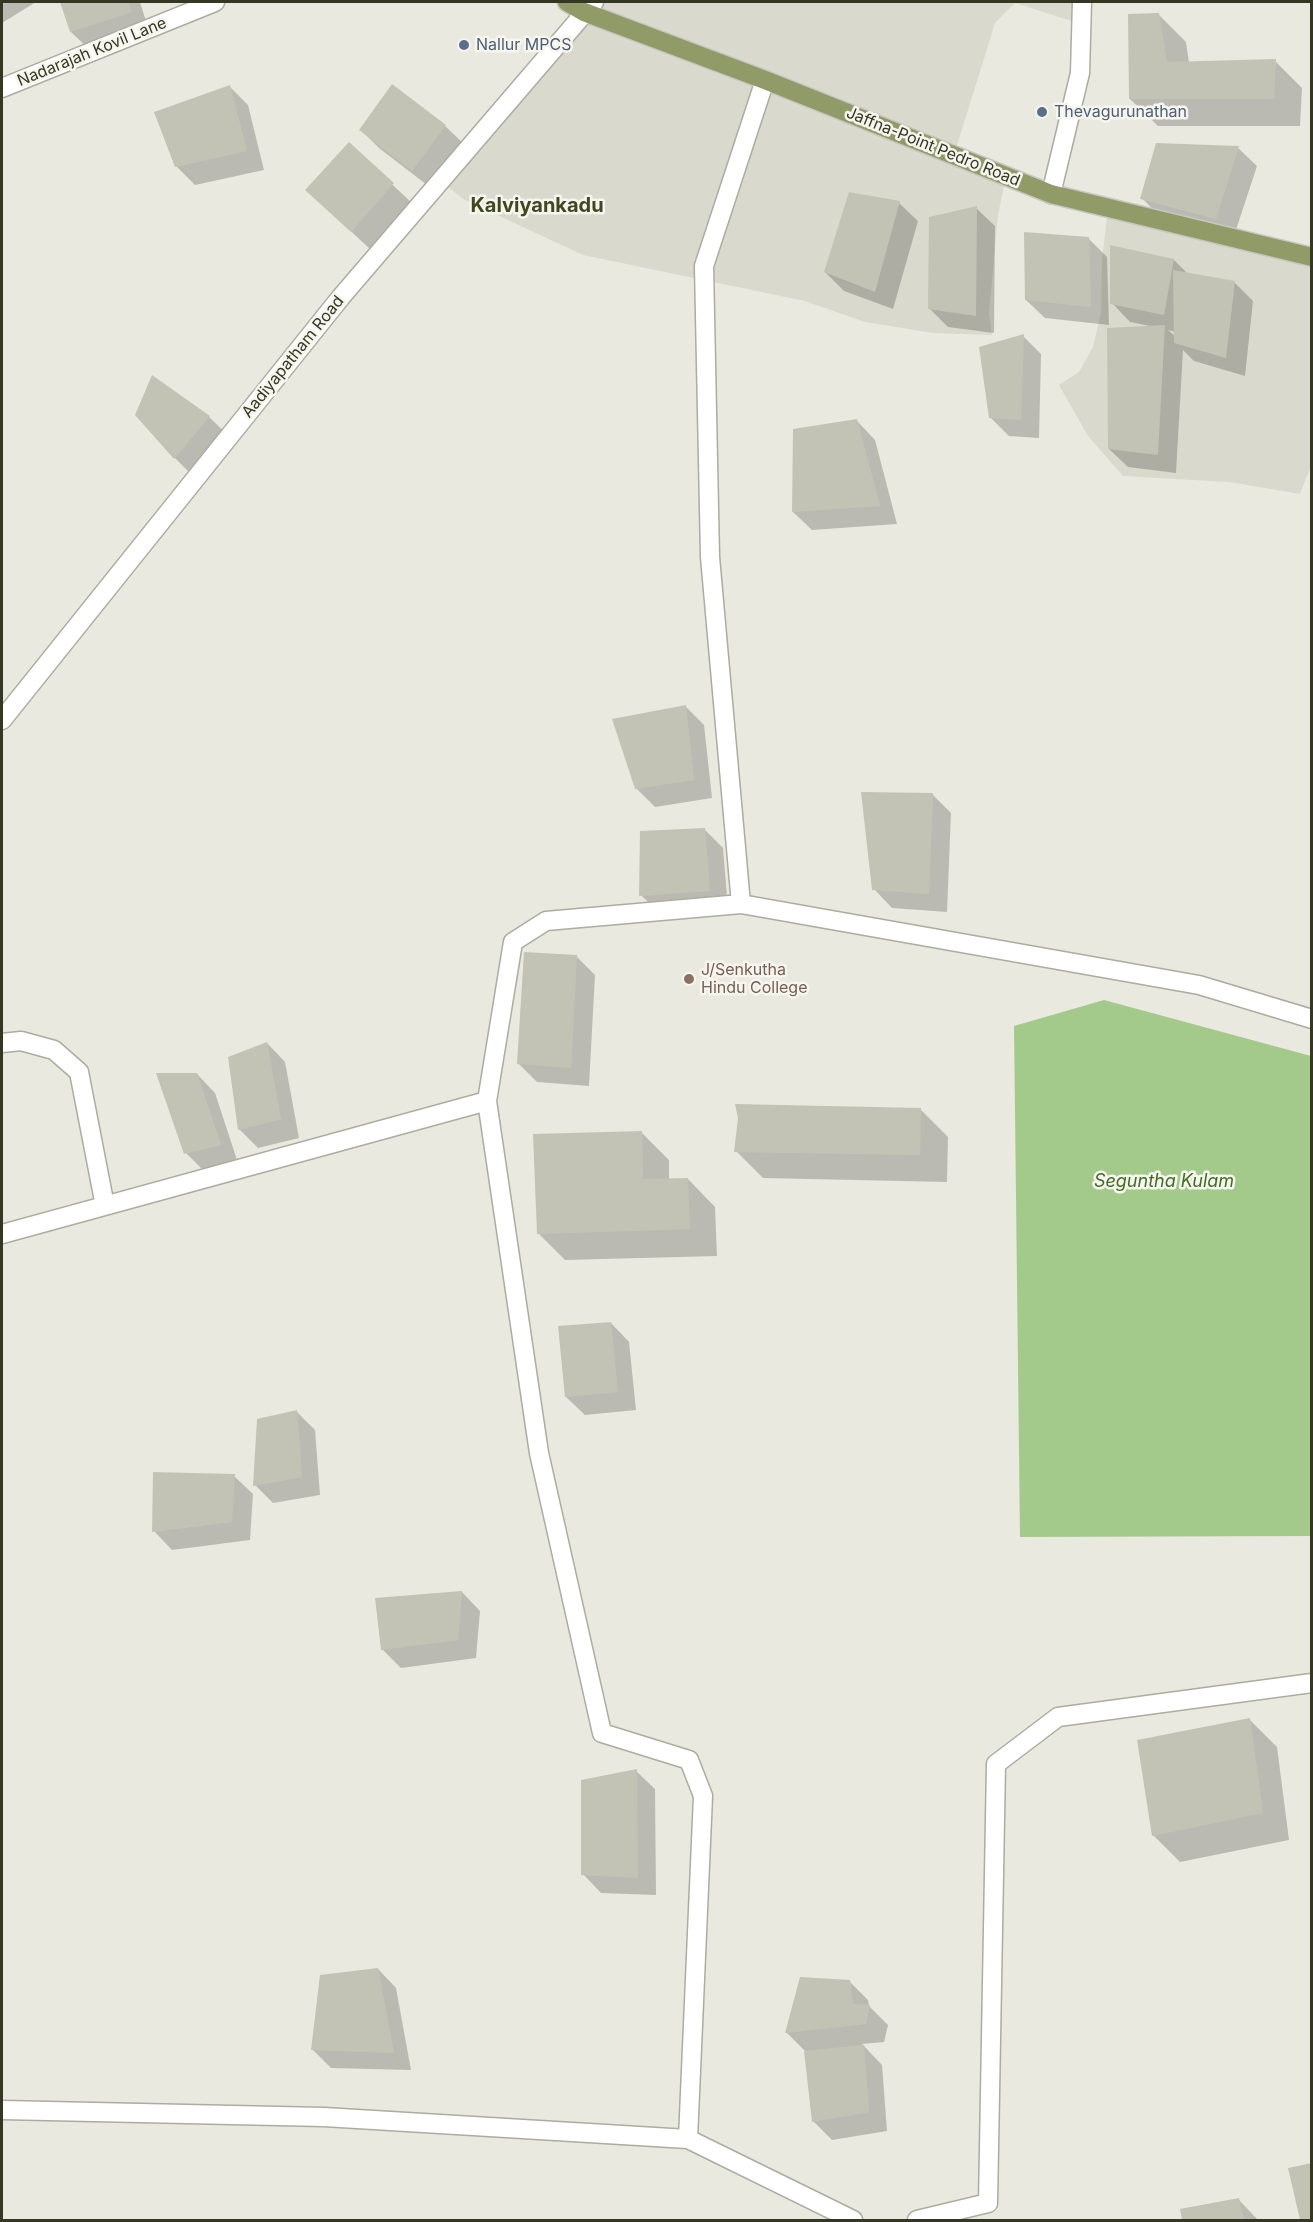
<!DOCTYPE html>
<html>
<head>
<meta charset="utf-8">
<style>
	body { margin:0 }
	#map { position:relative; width:1313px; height:2222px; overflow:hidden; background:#e9e9df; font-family:Inter,sans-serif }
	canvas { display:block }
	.frame { position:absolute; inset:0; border:3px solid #343822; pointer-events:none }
</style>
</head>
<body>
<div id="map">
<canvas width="1313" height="2222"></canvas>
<div class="frame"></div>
</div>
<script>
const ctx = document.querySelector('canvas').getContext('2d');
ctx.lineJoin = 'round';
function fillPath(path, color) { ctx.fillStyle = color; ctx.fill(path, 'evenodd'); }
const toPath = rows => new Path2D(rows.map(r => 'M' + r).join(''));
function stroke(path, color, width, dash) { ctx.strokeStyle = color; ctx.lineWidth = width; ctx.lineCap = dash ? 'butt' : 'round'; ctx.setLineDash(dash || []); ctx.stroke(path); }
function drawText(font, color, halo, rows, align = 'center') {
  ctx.font = font + ' Inter,sans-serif'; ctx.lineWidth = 5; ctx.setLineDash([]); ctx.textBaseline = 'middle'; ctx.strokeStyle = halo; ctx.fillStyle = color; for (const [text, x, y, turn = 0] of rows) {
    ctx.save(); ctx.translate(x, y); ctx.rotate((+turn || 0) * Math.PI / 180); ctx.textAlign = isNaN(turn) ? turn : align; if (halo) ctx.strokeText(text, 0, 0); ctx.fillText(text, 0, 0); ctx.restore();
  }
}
fillPath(toPath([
	[594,2,1082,2,1081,24,1015,3,995,23,954,155,1006,176,998,215,989,314,992,335,933,333,865,322,805,301,583,255,463,199,441,181],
	[1108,208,1311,257,1311,466,1300,494,1229,482,1123,476,1088,436,1059,385,1079,372,1093,347,1101,313,1102,261]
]), '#d9d9cd');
fillPath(toPath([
	[1104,1000,1311,1056,1311,1536,1020,1537,1014,1026]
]), '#a4ca8b');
fillPath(toPath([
	[2,2,36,2,2,23],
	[61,2,140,2,149,31,90,50,71,32],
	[1159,15,1186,42,1189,63,1275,61,1302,88,1300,126,1158,126,1130,99],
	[229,86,248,105,264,170,195,185,176,166],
	[392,86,445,126,464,144,431,188,379,148,361,130],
	[349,144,412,203,370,249,326,208],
	[1238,148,1257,166,1234,236,1160,217,1142,198],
	[899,203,918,221,893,309,844,291,825,272],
	[976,208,995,226,994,333,948,327,930,309],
	[1088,238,1107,257,1109,325,1045,318,1026,300],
	[1174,260,1188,274,1234,282,1253,301,1245,376,1194,361,1183,350,1176,473,1128,467,1109,449,1150,326,1130,322,1112,303],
	[1168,330,1176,332,1176,337],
	[1023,336,1041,354,1039,438,1009,436,990,417],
	[153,377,209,417,228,435,193,476,175,458],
	[857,421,875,440,897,524,812,530,793,512],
	[686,707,704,725,712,798,655,807,636,788],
	[933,795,951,813,947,912,892,908,874,889],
	[705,830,723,848,728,909,659,913,641,895],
	[577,957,595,975,589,1086,537,1082,519,1064],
	[267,1043,285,1062,299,1138,258,1148,239,1129],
	[197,1074,215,1093,238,1163,204,1171,186,1153],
	[921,1110,948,1137,947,1182,763,1178,736,1151,740,1118],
	[642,1133,669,1160,669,1180,688,1179,715,1207,717,1256,565,1260,538,1233],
	[611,1323,629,1342,636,1410,585,1415,566,1397],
	[297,1412,315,1430,320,1495,273,1503,255,1485],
	[234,1476,253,1494,250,1540,172,1550,154,1531],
	[462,1592,480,1611,476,1658,401,1668,382,1649],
	[1250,1720,1277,1747,1289,1840,1180,1862,1153,1835],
	[636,1771,655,1789,656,1895,601,1893,583,1874],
	[378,1969,396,1988,411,2070,331,2068,313,2050],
	[849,1981,868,2000,869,2006,888,2025,884,2042,862,2044,882,2065,887,2131,832,2140,814,2122,805,2051,786,2032],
	[1239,2200,1258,2220,1184,2220,1182,2210]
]), '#0003');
fillPath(toPath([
	[60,2,128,2,132,12,70,32],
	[1159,13,1167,62,1276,59,1274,99,1129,99,1128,14],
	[392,84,446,125,412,171,359,130],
	[230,85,247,151,175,167,154,112],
	[349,142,394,183,351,232,305,190],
	[1156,143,1239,146,1216,219,1140,199],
	[849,192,900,201,875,292,824,272],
	[977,206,976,316,928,309,929,217],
	[1024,232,1089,237,1091,307,1025,300],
	[1110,245,1174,259,1164,315,1110,304],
	[1173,270,1235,281,1226,358,1174,343],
	[1165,325,1158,455,1108,449,1107,328],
	[1024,334,1021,420,989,418,979,347],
	[152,375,210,416,174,459,135,415],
	[857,419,880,506,792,512,793,429],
	[686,705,694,780,635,789,612,719],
	[861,792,933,793,929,894,872,890],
	[705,828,710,891,639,896,640,831],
	[524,952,577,955,571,1068,517,1064],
	[267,1042,281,1119,238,1130,228,1057],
	[156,1073,197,1073,221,1145,184,1154],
	[735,1104,921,1108,920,1155,734,1152,738,1118],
	[642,1131,643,1179,688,1178,690,1229,537,1234,533,1134],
	[611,1322,618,1392,565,1397,558,1326],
	[297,1410,302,1477,253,1486,257,1419],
	[153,1472,235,1474,232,1522,152,1532],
	[462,1591,458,1640,381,1650,375,1598],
	[1250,1718,1263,1813,1152,1836,1137,1740],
	[637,1769,638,1878,581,1875,581,1780],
	[378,1968,394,2053,311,2050,320,1975],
	[800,1977,850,1980,853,2004,870,2005,866,2024,785,2033],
	[864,2045,869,2112,812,2122,804,2051],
	[1312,2163,1312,2220,1300,2220,1288,2168],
	[1239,2198,1244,2220,1182,2220,1180,2209]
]), '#c3c3b5');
const minor = toPath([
	[2,88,215,2],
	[1051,194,1080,73,1082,2],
	[2,720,341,297,594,2],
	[741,904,710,557,704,266,765,80],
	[2,1043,21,1041,54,1050,79,1072,105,1206],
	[2,1234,487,1101],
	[2,2110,324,2117,688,2139,853,2220],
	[688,2139,703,1796,689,1760,602,1733,539,1453,487,1101,513,942,546,921,741,904,1199,985,1312,1019],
	[917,2220,988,2203,996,1764,1058,1717,1312,1683]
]);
const major = toPath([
	[567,2,584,12,765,80,1051,194,1312,257]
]);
stroke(minor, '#abad9f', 21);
stroke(major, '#c6c7c1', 21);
stroke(minor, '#fff', 18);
stroke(major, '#919b67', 18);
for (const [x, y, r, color] of [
	[464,45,6,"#5c6f8a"],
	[1042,112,6,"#5c6f8a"],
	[689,979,6,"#8d6e63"]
]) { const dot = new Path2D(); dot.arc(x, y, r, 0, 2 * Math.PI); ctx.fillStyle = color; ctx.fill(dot); stroke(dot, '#f6f6ef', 2); }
drawText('16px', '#4e5e75', '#f6f6ef', [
	["Nallur MPCS",476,45],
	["Thevagurunathan",1054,112]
], 'left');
drawText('16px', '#343822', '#f6f6ef', [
	["Nadarajah Kovil Lane",92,52,-22],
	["Jaffna-Point Pedro Road",933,147,22],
	["Aadiyapatham Road",293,357,-51]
]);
drawText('16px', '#785e54', '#f6f6ef', [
	["J/Senkutha",701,970],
	["Hindu College",701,988]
], 'left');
drawText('italic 18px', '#3f6e21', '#f6f6ef', [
	["Seguntha Kulam",1164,1182]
]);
drawText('bold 20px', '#40481f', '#f6f6ef', [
	["Kalviyankadu",537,206]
]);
</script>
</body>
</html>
